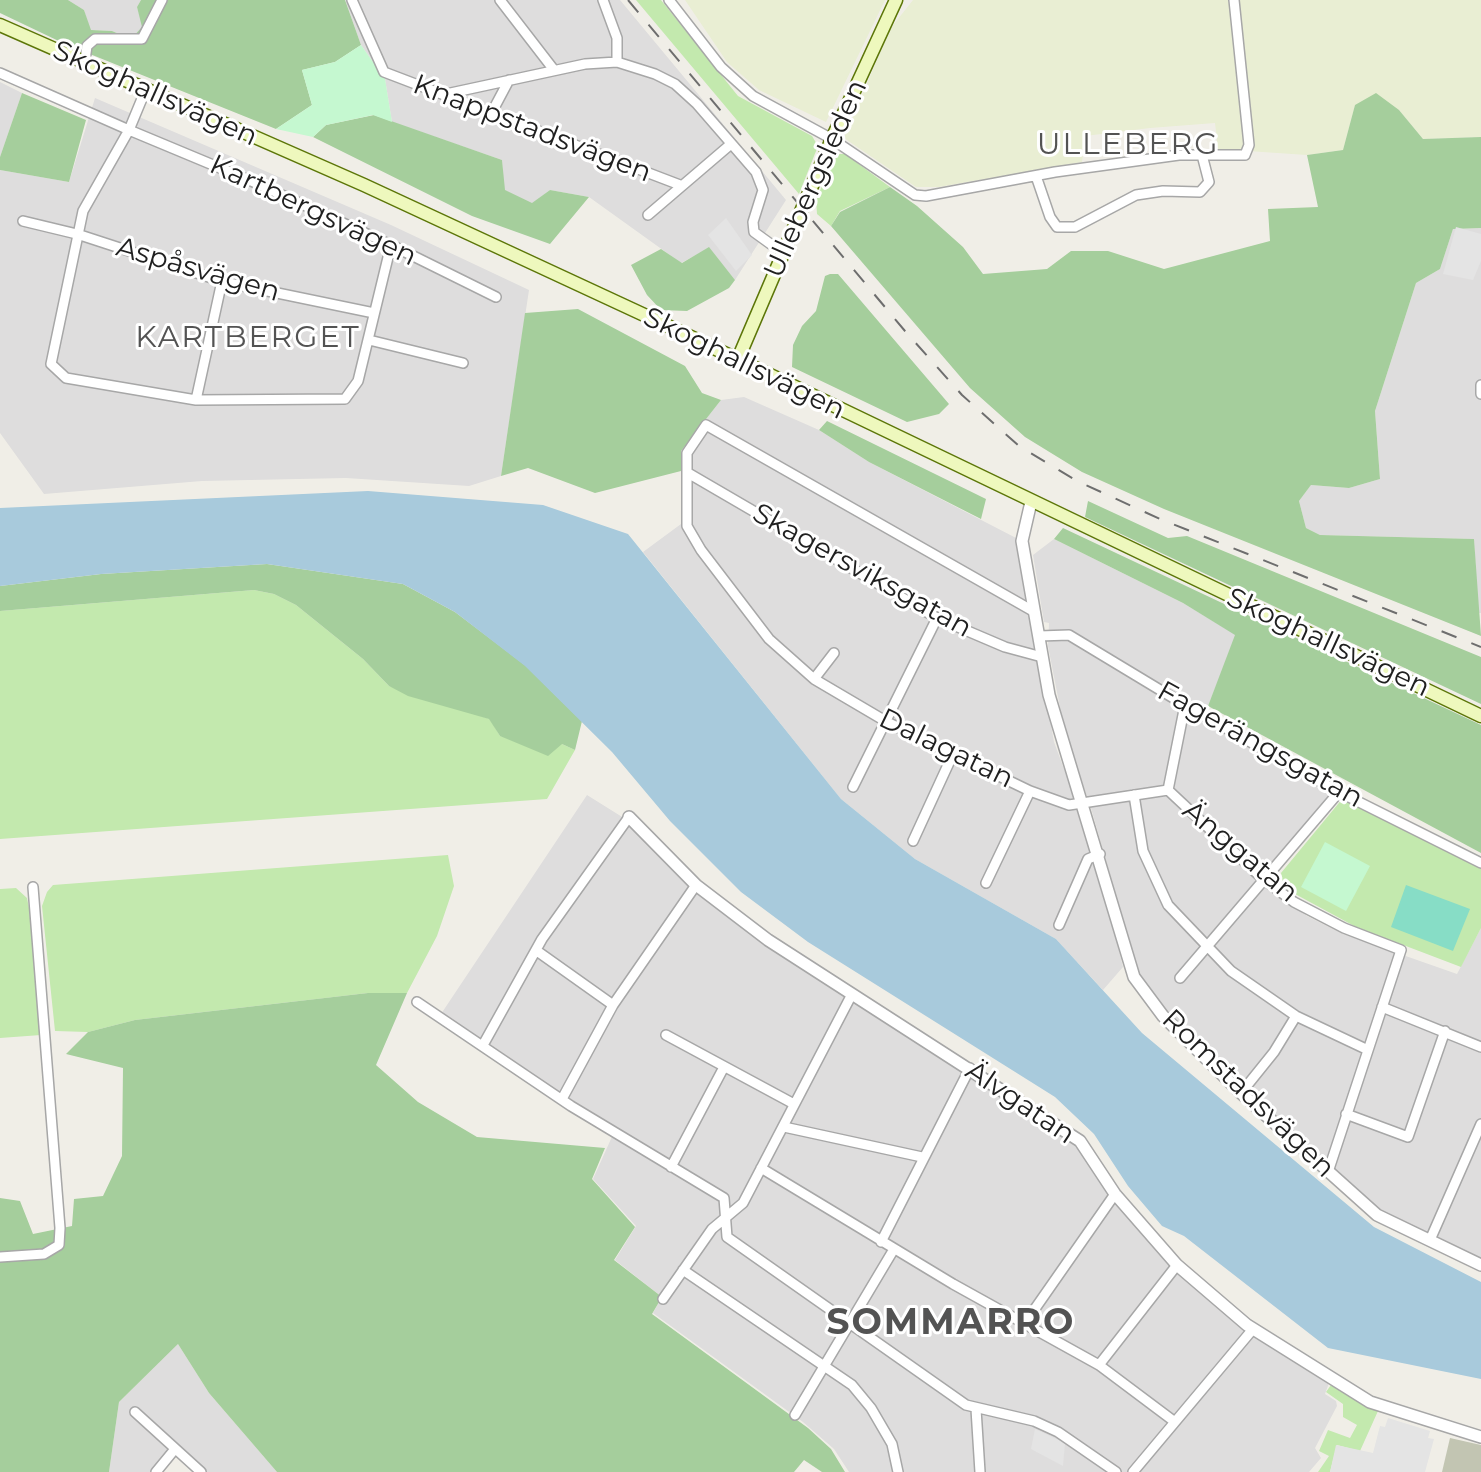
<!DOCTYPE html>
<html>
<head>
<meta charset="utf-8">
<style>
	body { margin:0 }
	canvas { display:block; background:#f0eee7 }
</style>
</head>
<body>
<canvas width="1481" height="1472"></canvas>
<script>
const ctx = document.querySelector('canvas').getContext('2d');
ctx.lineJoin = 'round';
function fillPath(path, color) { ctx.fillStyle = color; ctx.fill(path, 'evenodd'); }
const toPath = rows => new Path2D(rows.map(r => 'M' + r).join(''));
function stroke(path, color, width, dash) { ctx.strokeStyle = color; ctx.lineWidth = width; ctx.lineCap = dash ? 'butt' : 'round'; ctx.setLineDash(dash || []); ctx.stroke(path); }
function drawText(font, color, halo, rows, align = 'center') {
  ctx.font = font + ' Montserrat,sans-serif'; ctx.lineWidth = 6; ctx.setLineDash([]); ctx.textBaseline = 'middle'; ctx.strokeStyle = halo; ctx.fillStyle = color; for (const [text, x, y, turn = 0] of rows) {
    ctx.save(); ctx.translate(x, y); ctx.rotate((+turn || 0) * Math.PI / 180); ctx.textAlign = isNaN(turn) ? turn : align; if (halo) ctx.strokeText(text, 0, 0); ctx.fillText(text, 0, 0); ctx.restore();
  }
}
fillPath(toPath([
	[68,0,141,0,137,7,143,27,131,39,112,31,90,30,84,10],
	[345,0,620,0,786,200,735,280,709,248,681,263,589,197,550,190,532,204,504,190,502,160,392,122,385,79,361,45],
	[0,82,22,93,0,157],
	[95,98,391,225,529,290,501,476,469,486,346,478,202,481,44,494,0,433,0,170,69,182],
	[1481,228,1481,613,1478,613,1474,539,1320,535,1306,528,1299,501,1311,485,1349,488,1380,479,1375,411,1416,283,1440,269,1453,229],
	[744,397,819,430,869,462,1018,539,1054,742,1096,855,1123,967,1103,990,1056,939,915,859,841,799,643,552,681,524,681,451,721,400],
	[1054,539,1183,603,1236,635,1208,706,1199,702,1196,714,1333,792,1264,885,1307,916,1343,934,1457,974,1481,928,1481,1263,1380,1209,1334,1172,1337,1162,1329,1156,1326,1162,1242,1086,1167,1013,1138,973,1091,808,1065,733,1048,646,1049,623,1044,622,1033,555],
	[587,795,627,820,694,885,1078,1143,1176,1267,1330,1380,1325,1394,1336,1401,1337,1406,1315,1448,1321,1458,1309,1472,849,1472,834,1449,803,1422,653,1313,662,1297,615,1260,636,1226,593,1179,615,1130,441,1014],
	[178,1344,209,1393,277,1472,196,1472,174,1453,159,1472,109,1472,119,1402]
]), '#dedddd');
fillPath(toPath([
	[1450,1438,1481,1445,1481,1472,1442,1472]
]), '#c2c5b2');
fillPath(toPath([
	[685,0,885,0,826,122,759,90,727,62],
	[913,0,1481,0,1481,137,1423,139,1399,110,1355,105,1343,150,1307,155,1218,149,1215,123,1150,128,1085,136,1082,162,939,187,916,187,844,138,890,29]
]), '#e9eed3');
fillPath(toPath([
	[636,0,661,0,738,96,812,136,818,146,799,194],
	[837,154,845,154,890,187,840,211,831,226,817,214,816,199],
	[254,590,274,594,296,605,363,659,389,686,490,719,500,736,562,744,575,750,547,799,0,839,0,611],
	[1343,798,1481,869,1481,928,1461,967,1356,927,1284,888,1281,873],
	[448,855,454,886,437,936,407,993,368,993,135,1020,88,1032,55,1031,42,906,47,892,53,885],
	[16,888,27,898,29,908,41,1035,0,1038,0,889],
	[1331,1385,1378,1411,1360,1451,1337,1445,1330,1472,1318,1472,1329,1456,1319,1451,1328,1430,1350,1438,1357,1425,1343,1417,1343,1404,1326,1392]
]), '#c3e9ae');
fillPath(toPath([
	[0,0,68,0,84,10,91,30,112,31,131,39,142,27,137,7,141,0,345,0,361,45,335,62,302,70,312,105,276,129,65,44,0,13],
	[22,93,86,120,69,182,0,170,0,157],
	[1376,93,1399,110,1423,139,1481,137,1481,228,1453,229,1440,269,1416,283,1375,411,1380,479,1349,488,1311,485,1299,501,1306,528,1320,535,1474,539,1481,636,1164,509,1082,472,1025,437,970,388,831,226,840,212,890,187,917,206,963,247,983,274,1047,269,1071,251,1108,251,1164,269,1270,241,1268,209,1318,207,1307,155,1343,150,1355,105],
	[374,115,502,160,505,190,532,203,550,190,589,197,550,244,472,216,313,137,326,125],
	[709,247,735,280,729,288,687,311,661,310,647,295,631,265,661,249,682,263],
	[830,274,838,274,949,404,939,414,907,422,792,367,793,345,802,326,816,311,825,276],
	[578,309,685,366,702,393,721,400,681,451,681,471,595,493,528,468,501,476,525,313],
	[827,421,986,499,981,519,869,462,819,430],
	[1088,501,1168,538,1187,536,1481,657,1481,704,1085,517],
	[1063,528,1481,725,1481,853,1208,706,1235,635,1183,603,1054,539],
	[267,564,403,584,455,612,525,665,582,721,575,750,562,744,548,756,500,736,489,719,408,696,389,686,363,659,296,605,274,594,254,590,0,611,0,586,101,574],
	[368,993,407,993,376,1065,418,1102,477,1137,605,1148,592,1179,635,1227,614,1260,662,1297,652,1314,808,1428,831,1449,845,1472,822,1472,804,1460,794,1472,277,1472,209,1393,178,1344,119,1402,109,1472,0,1472,0,1198,20,1201,33,1234,72,1226,74,1199,103,1196,122,1156,123,1068,66,1054,88,1032,135,1020]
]), '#a5ce9c');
fillPath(toPath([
	[361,45,385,79,392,122,373,115,326,125,313,137,276,129,312,105,302,70,335,62],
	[1325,842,1370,866,1346,911,1301,887]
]), '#c5f8d0');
fillPath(toPath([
	[1406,885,1470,909,1453,951,1391,927]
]), '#87ddc6');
fillPath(toPath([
	[726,218,752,255,736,271,708,235],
	[1456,227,1481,234,1481,261,1473,280,1443,274],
	[1388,1418,1430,1431,1428,1438,1434,1439,1425,1472,1330,1472,1336,1445,1373,1453,1380,1426,1385,1427],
	[1035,1429,1065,1443,1063,1466,1031,1449]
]), '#e4e4e4');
fillPath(toPath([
	[368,491,543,505,628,534,841,799,915,859,1056,939,1142,1033,1374,1227,1481,1282,1481,1379,1328,1348,1184,1236,1162,1226,1128,1186,1094,1134,1055,1097,808,942,741,892,670,821,612,752,525,666,455,612,403,584,267,564,101,574,0,586,0,508]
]), '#a8cadc');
const minor = toPath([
	[352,0,384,72,680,185],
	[500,0,554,70],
	[603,0,617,38,617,62],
	[669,0,721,67,753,96,832,139,915,195,926,196,1055,172,1179,155,1245,155,1249,145,1234,0],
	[85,60,87,46,95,39,142,39,162,0],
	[0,73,129,130,146,89],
	[446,94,585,64,617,62,655,74,675,84,697,104,756,172,763,190,753,222,754,232,783,253],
	[492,112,509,80],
	[1036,176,1050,217,1057,227,1075,227,1136,195,1163,191,1200,192,1209,182,1202,155],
	[648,215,731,144],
	[23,221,77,234,224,282,374,313],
	[391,245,358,381,345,399,196,400,66,378,51,364,83,211,129,130,249,180,391,245,496,297],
	[369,340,463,363],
	[1481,385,1481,394],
	[196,400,222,281],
	[688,473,937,618,1005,647,1042,657],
	[1033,611,706,425,687,453,687,526,701,550,769,639,814,679,887,722,1030,791,1069,805,1168,790,1185,705],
	[1039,636,1069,635,1185,705,1339,792,1481,863],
	[814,679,834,653],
	[853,787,937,618],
	[1168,790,1263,879,1294,902,1344,928,1401,950,1328,1172],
	[1134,795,1143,851,1168,905,1231,971,1296,1016,1368,1050],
	[913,841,953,754],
	[986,883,1030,791],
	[1059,925,1088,859,1100,854],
	[537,951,613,1005],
	[1180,978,1339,792],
	[417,1002,571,1106,724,1198,727,1237,966,1405,1034,1421,1058,1432,1116,1472],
	[1382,1007,1481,1047],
	[666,1035,794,1104],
	[483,1045,542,939,629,817],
	[1241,1093,1274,1052,1296,1016],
	[562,1099,613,1005,696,885],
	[1346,1114,1408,1137,1445,1031],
	[784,1127,922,1157],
	[671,1167,724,1067],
	[761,1168,953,1284,1099,1365,1175,1422],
	[1430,1240,1481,1124],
	[881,1242,970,1068],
	[0,1257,44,1254,59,1245,60,1228,33,887],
	[683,1270,852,1385,871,1408,892,1444,898,1472],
	[663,1299,712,1229,743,1203,851,996],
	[1025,1323,1115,1194],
	[1099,1365,1177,1265],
	[976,1409,980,1472],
	[135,1412,201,1472],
	[795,1415,894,1249],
	[156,1472,175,1449],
	[1133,1472,1253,1329]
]);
const tertiary = toPath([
	[1031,502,1022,541,1049,695,1134,977,1163,1016,1241,1093,1377,1215,1481,1265],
	[629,817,696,885,768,940,1080,1141,1115,1194,1177,1265,1247,1325,1370,1402,1481,1437]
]);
const secondary = toPath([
	[0,25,364,185,668,326,1481,716],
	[738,359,832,139,896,0]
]);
stroke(minor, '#a7a7a7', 12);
stroke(tertiary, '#a7a7a7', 14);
stroke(secondary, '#5c7608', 15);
stroke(minor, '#fff', 9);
stroke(tertiary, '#fff', 11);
stroke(secondary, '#eef8bd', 12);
stroke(toPath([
	[628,0,905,331,962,395,1019,446,1077,481,1160,519,1481,647]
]), '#6e6e6e', 2, [16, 16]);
drawText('28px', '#202020', '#fff', [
	["Skoghallsvägen",155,94,24],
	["Knappstadsvägen",532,129,21],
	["Ullebergsleden",816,179,-66],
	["Kartbergsvägen",313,211,25],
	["Aspåsvägen",198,270,16],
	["Skoghallsvägen",744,364,26],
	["Skagersviksgatan",862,571,29],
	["Skoghallsvägen",1328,643,25],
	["Fagerängsgatan",1260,745,29],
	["Dalagatan",946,749,26],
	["Änggatan",1240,852,40],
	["Romstadsvägen",1248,1094,44],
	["Älvgatan",1020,1103,34]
]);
ctx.letterSpacing = '2px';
drawText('30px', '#535353', '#fff', [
	["ULLEBERG",1128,145],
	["KARTBERGET",248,338]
]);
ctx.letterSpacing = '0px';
ctx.letterSpacing = '2px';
drawText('bold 36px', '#535353', '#fff', [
	["SOMMARRO",951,1323]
]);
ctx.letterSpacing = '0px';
</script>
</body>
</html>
